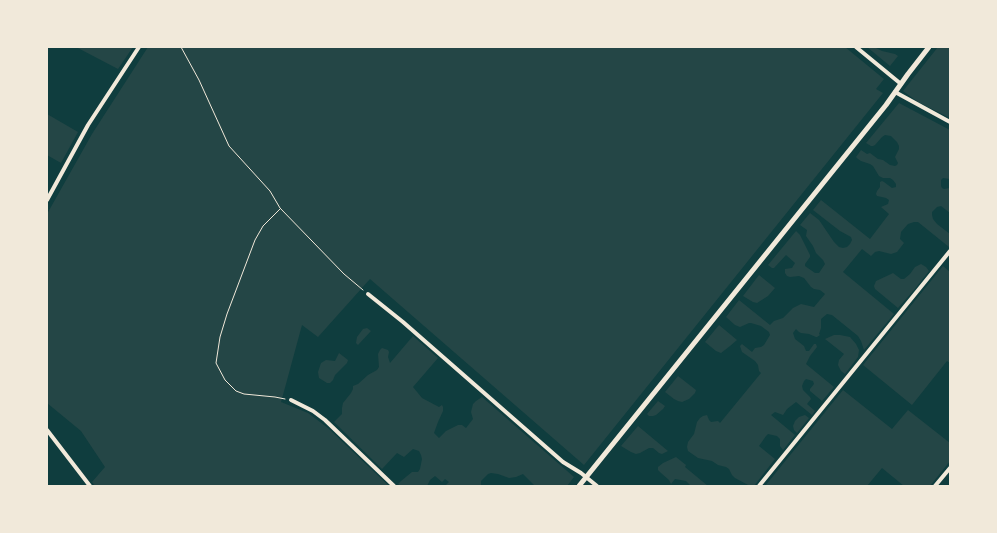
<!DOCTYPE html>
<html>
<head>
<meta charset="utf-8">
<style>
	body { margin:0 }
	#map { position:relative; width:997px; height:533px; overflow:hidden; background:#0f3d3e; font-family:"DM Sans",sans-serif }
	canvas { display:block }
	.frame { position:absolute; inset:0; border:48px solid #f1e9da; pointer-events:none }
</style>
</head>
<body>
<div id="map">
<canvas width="997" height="533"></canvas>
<div class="frame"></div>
</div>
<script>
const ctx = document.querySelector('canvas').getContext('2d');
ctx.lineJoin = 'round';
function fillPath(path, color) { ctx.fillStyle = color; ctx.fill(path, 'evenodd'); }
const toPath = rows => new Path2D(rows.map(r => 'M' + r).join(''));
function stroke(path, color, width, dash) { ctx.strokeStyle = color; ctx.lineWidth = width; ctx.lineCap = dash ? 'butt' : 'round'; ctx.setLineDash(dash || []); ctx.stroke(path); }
fillPath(toPath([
	[76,47,133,47,118,69],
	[148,47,845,47,884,79,876,89,883,93,584,465,370,279,318,337,302,325,283,395,281,402,308,413,328,428,389,486,95,486,92,482,105,467,81,431,47,403,47,214,92,134],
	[867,47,874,47,882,51,895,54,898,56,890,66],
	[938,47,950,47,950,118,918,102,903,91],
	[899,103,950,130,950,179,943,178,941,180,941,186,942,188,944,189,950,188,950,213,941,206,937,207,932,212,932,215,933,219,937,224,950,234,950,245,949,247,918,222,914,222,908,224,901,232,900,239,904,243,897,252,891,254,879,251,875,252,871,256,862,249,843,272,894,314,864,350,861,341,858,336,832,315,827,314,821,319,821,328,819,334,820,335,817,337,816,337,809,334,801,333,799,332,796,329,793,333,795,339,804,346,806,351,809,351,814,344,816,344,817,347,810,356,806,364,834,387,822,401,810,391,810,389,814,384,813,381,806,379,804,381,802,386,803,390,810,397,811,399,807,404,815,411,812,415,796,402,787,409,783,415,775,412,771,415,795,435,783,450,780,446,780,439,777,436,768,434,766,436,759,446,775,459,754,486,750,486,735,478,732,475,729,469,726,467,718,465,712,461,698,458,688,451,687,447,688,442,694,434,697,422,700,418,703,416,707,415,709,420,711,422,718,421,720,423,761,373,759,371,758,365,755,361,742,352,740,346,742,344,752,352,755,348,761,347,764,345,770,335,769,332,761,326,751,323,749,323,740,327,735,325,726,317,739,300,770,325,774,321,783,318,793,308,801,304,814,307,825,294,820,290,814,289,811,287,804,278,799,276,790,277,787,276,785,273,785,269,792,268,795,263,786,255,774,268,772,268,768,265,796,231,800,235,810,255,810,257,805,264,805,266,815,273,819,273,825,264,823,260,816,253,813,246,806,236,807,230,800,225,810,213,819,220,834,242,839,247,843,248,847,247,850,244,852,240,851,237,840,231,813,210,821,200,870,239,889,214,881,207,888,204,889,200,886,198,882,197,877,196,876,194,877,191,880,187,880,182,882,181,884,182,892,188,896,187,896,184,893,180,890,178,883,178,879,176,873,166,870,164,861,161,858,159,856,157,861,150,867,154,870,153,878,159,883,160,890,165,895,166,897,165,898,163,895,157,899,149,899,146,897,142,891,136,885,135,882,137,875,145,873,146,871,146,866,143],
	[47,114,78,132,61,163,47,155],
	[921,264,926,267,929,271,914,290,898,308,875,289,874,286,876,281,891,274,893,273,901,279,904,279,910,274,915,267],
	[943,266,950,272,950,363,947,361,912,405,863,365],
	[759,275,775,288,768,296,757,303,753,302,743,296],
	[719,325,737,340,730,346,721,353,716,351,705,342],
	[367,328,371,331,358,345,356,343,357,337,363,329],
	[834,335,840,335,850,337,856,344,859,350,858,357,845,374,841,371,838,365,839,360,844,354,825,339],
	[413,336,438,358,413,387,422,398,439,407,442,405,443,407,443,411,438,422,434,433,439,438,446,431,458,425,462,425,466,428,473,419,471,412,473,404,476,401,482,397,574,477,567,486,535,486,523,474,516,477,509,478,498,474,491,473,488,474,481,481,481,486,445,486,449,482,445,479,442,482,435,476,430,480,427,486,401,486,398,484,401,481,412,472,418,472,420,469,422,459,421,455,419,451,413,449,404,457,397,453,382,469,334,422,342,414,342,408,343,403,351,393,353,389,353,386,358,384,368,375,377,370,379,367,378,354,380,350,382,348,388,350,389,352,388,357,390,363],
	[339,353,348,360,347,363,335,375,333,380,330,383,327,383,319,378,318,372,321,363,326,360,335,361],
	[678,376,696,390,695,393,689,399,682,402,678,401,674,399,665,392],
	[843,390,892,429,908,410,950,443,950,461,930,486,904,486,882,468,867,486,765,486],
	[658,401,665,406,663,409,656,415,653,416,649,416,647,414],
	[805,415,809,418,797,433,794,430,793,426,795,421,799,417],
	[638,426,668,451,662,454,659,453,653,448,649,448,640,453,636,454,631,452,621,446],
	[676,457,686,465,685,467,708,486,691,486,686,481,675,479,671,484,669,480,661,473,658,470,658,467,663,463]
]), '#244646');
stroke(toPath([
	[181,47,199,80,229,146,270,191,280,208,344,274,363,290],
	[280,209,263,226,255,240,227,314,220,337,216,363,225,380,236,391,244,394,275,397,285,399]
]), '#f1e9da', 1);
stroke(toPath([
	[856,47,901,84],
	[895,92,950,122],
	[47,200,88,125,139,47],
	[368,294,403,322,563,462,581,473,597,486],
	[291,400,313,411,325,420,394,486],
	[47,430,90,486],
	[759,486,950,251],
	[935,486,950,468]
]), '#f1e9da', 4);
stroke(toPath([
	[579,486,886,105,908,74,929,47]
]), '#f1e9da', 5);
</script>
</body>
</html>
